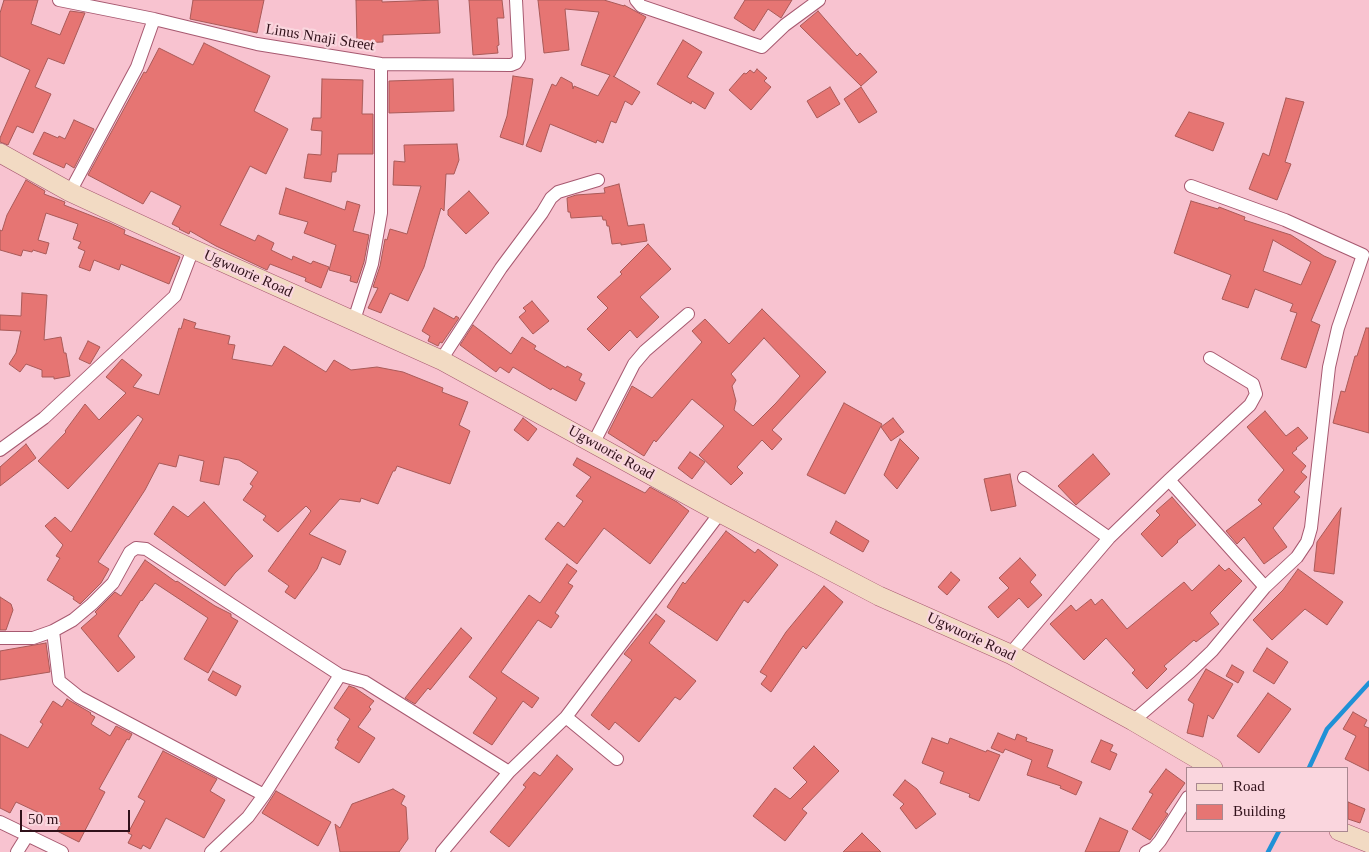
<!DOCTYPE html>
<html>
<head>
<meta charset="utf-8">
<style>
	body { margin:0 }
	#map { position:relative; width:1369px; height:852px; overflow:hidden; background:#f8c3d0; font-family:Georgia,serif }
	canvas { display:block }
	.legend { position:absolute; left:1186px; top:767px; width:162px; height:65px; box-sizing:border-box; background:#fad6de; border:1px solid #a98790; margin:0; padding:6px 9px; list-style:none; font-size:15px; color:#30111a }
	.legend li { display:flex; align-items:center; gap:10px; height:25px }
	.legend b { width:25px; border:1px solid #a98790 }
	.scale { position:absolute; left:20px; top:810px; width:110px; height:22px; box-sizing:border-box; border:2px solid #30111a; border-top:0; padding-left:6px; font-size:15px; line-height:18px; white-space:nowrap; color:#30111a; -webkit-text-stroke:4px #fad6de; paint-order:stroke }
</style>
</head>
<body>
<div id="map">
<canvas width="1369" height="852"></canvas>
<ul class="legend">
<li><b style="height:6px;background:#f2dac3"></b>Road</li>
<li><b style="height:14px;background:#e67573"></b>Building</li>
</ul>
<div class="scale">50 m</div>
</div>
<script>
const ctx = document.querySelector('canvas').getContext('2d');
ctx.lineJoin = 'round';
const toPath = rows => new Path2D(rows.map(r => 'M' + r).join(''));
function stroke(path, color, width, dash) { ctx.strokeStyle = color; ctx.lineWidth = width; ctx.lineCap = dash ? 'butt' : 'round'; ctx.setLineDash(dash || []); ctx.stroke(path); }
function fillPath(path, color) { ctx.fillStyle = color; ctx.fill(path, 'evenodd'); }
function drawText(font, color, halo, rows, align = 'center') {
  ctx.font = font + ' Georgia,serif'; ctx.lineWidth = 4.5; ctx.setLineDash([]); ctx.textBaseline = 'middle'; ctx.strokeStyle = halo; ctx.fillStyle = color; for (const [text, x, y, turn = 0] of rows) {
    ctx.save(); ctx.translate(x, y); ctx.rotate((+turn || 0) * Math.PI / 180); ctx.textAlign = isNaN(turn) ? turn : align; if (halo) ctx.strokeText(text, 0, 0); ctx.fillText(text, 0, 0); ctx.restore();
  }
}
stroke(toPath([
	[1309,768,1327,729,1369,683],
	[1268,852,1279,831]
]), '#2091d6', 4.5);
const building = toPath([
	[4,0,38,0,31,24,60,35,70,11,85,13,64,64,48,58,35,87,51,94,33,133,17,126,8,145,0,142,0,138,30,70,0,56,0,13,4,0],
	[193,0,264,0,257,33,190,19,193,0],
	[356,0,382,0,382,2,438,0,440,33,383,35,383,42,357,43,356,0],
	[469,0,502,0,504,18,497,18,499,45,497,46,498,53,473,55,469,0],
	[538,0,604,0,624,6,624,5,646,17,614,77,613,76,640,92,632,105,625,101,616,123,611,121,603,143,597,140,596,143,550,124,541,152,526,146,552,84,556,86,561,77,572,83,573,89,574,86,598,96,610,75,581,65,599,12,565,9,569,50,544,53,538,0],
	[745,0,792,0,781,18,768,9,754,31,734,18,745,0],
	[818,11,857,56,860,53,877,72,861,86,800,26,818,11],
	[683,40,702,52,687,77,714,93,705,109,692,101,691,104,657,84,683,40],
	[204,43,270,76,254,111,288,129,266,174,250,166,220,225,255,241,258,235,274,243,271,250,292,260,293,256,311,264,313,261,329,267,321,288,305,281,306,278,270,264,267,270,216,246,190,231,189,234,179,229,180,228,172,224,181,206,151,191,143,204,88,175,144,72,146,73,159,48,193,65,204,43],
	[757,69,767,78,764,81,771,87,751,110,729,90,744,73,746,74,750,70,754,73,757,69],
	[513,76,533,79,523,145,500,137,507,116,513,76],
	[322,79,363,80,362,114,373,114,373,154,338,154,336,172,332,172,331,182,304,178,308,154,321,155,322,131,311,130,313,118,321,118,322,79],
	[453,79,454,111,389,113,389,81,453,79],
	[830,87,840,104,817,118,807,101,830,87],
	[861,87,877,112,859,123,844,99,861,87],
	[1286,98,1304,102,1285,162,1291,164,1277,200,1249,189,1263,153,1269,156,1286,98],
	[1189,112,1224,123,1213,151,1175,136,1189,112],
	[74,120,94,129,74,168,66,163,64,168,33,154,44,132,58,138,59,136,65,139,74,120],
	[457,144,459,160,454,174,446,174,444,211,441,208,424,267,408,301,390,293,381,313,368,308,378,288,373,287,380,266,385,239,387,240,390,229,407,234,421,186,393,185,394,161,405,162,404,145,457,144],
	[26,180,45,191,44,194,65,202,64,205,110,223,125,230,124,234,180,257,169,284,121,264,119,270,94,260,90,271,79,267,85,251,78,248,81,242,73,239,78,224,46,213,38,240,49,243,46,254,33,250,32,252,23,250,21,256,0,250,0,230,2,231,7,215,26,180],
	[619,184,628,226,644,224,647,241,621,245,621,243,612,244,609,226,607,226,606,220,603,220,602,216,571,218,570,212,568,212,567,198,576,195,605,193,604,188,619,184],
	[286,188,345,210,347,201,360,205,353,231,369,235,364,262,357,283,350,281,351,276,329,270,336,245,304,233,308,222,279,214,286,188],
	[469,191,489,213,466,234,448,215,448,210,469,191],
	[1191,201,1218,209,1219,207,1245,217,1244,220,1291,235,1324,256,1336,261,1311,321,1320,325,1306,368,1281,359,1297,313,1290,311,1293,304,1255,289,1248,308,1222,299,1231,275,1174,253,1191,201],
	[1273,240,1311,262,1301,285,1263,271,1273,240],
	[648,244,671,269,640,297,659,317,637,338,630,330,609,351,587,329,608,308,597,297,622,274,620,272,648,244],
	[22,293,47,295,44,340,61,337,64,353,66,353,70,376,54,379,54,377,42,377,42,370,26,364,20,372,9,364,16,353,21,331,0,330,0,315,21,316,22,293],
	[532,301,549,321,533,334,519,317,526,311,523,308,532,301],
	[434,308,454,319,456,316,459,318,442,343,440,342,438,346,428,341,430,336,422,331,434,308],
	[762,309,826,372,772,430,782,439,772,450,762,440,737,467,743,473,731,485,699,455,724,426,692,399,656,442,654,440,644,456,608,433,632,386,652,398,702,342,692,331,705,319,729,344,762,309],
	[764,338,800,376,776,403,753,426,734,410,736,401,732,386,736,380,731,374,764,338],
	[184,319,196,323,194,328,230,336,228,344,235,345,232,359,272,366,284,346,326,372,334,360,351,370,377,367,403,372,443,388,442,392,468,402,459,425,470,431,450,484,397,466,395,471,393,471,378,504,361,498,360,502,340,499,309,534,346,551,340,565,322,557,317,569,295,599,285,592,289,586,268,571,311,511,306,506,278,532,263,520,266,516,243,500,253,486,250,484,258,472,239,460,224,457,219,485,200,481,204,461,179,455,176,467,159,463,145,490,98,562,109,569,101,583,80,604,73,599,74,597,47,580,60,558,56,556,63,545,45,526,55,517,71,532,143,419,138,415,68,489,38,461,66,432,65,431,85,404,99,420,126,393,106,377,122,359,142,375,133,387,159,395,179,328,181,329,184,319],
	[473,325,511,354,522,337,536,346,534,349,566,368,567,366,582,374,579,380,585,383,576,401,552,388,551,390,513,367,509,373,500,367,496,372,460,345,473,325],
	[1366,328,1369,328,1369,433,1333,423,1341,391,1345,392,1355,356,1357,356,1366,328],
	[88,341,100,347,90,364,79,359,88,341],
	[844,403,882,424,845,494,807,475,844,403],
	[1265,411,1286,436,1298,427,1308,438,1296,448,1297,449,1292,453,1306,466,1301,472,1307,477,1294,492,1300,497,1273,528,1287,547,1264,564,1244,537,1237,544,1226,531,1262,504,1258,500,1284,470,1247,427,1265,411],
	[523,418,537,429,528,441,514,430,523,418],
	[893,418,904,432,891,441,881,427,893,418],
	[900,439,919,458,897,489,884,475,900,439],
	[26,444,36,458,0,486,0,467,26,444],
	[690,452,705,462,692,479,678,468,690,452],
	[1093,454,1110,474,1076,505,1058,486,1093,454],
	[577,458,645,493,650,487,677,502,689,511,650,564,604,528,577,564,545,539,558,522,564,527,583,501,576,496,591,477,573,465,577,458],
	[1010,474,1016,506,991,511,984,479,1010,474],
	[1172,497,1196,525,1177,541,1178,542,1162,557,1141,534,1160,515,1156,511,1172,497],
	[204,502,253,556,235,573,225,586,154,534,173,506,188,517,204,502],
	[1341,508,1334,574,1314,571,1317,542,1341,508],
	[836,521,869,541,863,552,830,533,836,521],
	[726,531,755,553,758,549,778,565,748,603,744,600,717,641,667,607,683,582,685,584,726,531],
	[1020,558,1036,575,1030,582,1042,595,1028,608,1019,598,998,618,988,607,1009,588,999,578,1020,558],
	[145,560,176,582,177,581,215,606,231,614,231,617,238,621,208,673,184,659,208,618,155,583,142,601,141,600,118,636,135,657,118,672,81,628,97,614,95,612,115,592,121,596,145,560],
	[567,564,577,571,568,583,573,586,555,613,559,616,551,628,538,620,501,672,539,698,532,708,523,701,492,745,473,733,497,698,469,677,529,595,540,603,567,564],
	[1219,565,1225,571,1229,568,1242,581,1210,613,1219,624,1196,642,1194,640,1164,666,1167,669,1147,689,1132,673,1135,670,1106,638,1084,660,1050,624,1071,605,1076,611,1091,599,1095,605,1102,599,1127,629,1184,582,1192,591,1219,565],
	[1298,569,1343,602,1327,625,1305,609,1272,640,1253,620,1283,590,1298,569],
	[951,572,960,580,947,595,938,587,951,572],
	[824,586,843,602,806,649,803,646,771,692,761,684,767,676,760,672,786,632,824,586],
	[0,597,11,604,13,610,6,630,0,630,0,597],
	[656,614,665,621,649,643,696,681,680,700,675,697,639,742,615,722,609,730,591,715,632,660,624,654,656,614],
	[461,628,472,638,430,690,428,688,415,704,405,698,461,628],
	[46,643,50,672,0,680,0,651,46,643],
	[1267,648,1288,662,1274,684,1253,671,1267,648],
	[1232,665,1244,672,1238,683,1226,676,1232,665],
	[1206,669,1233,684,1213,719,1208,715,1203,737,1187,733,1194,704,1188,700,1206,669],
	[213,671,241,686,236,696,208,680,213,671],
	[349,686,355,688,374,701,369,707,371,709,358,727,375,738,359,763,335,748,339,741,337,740,350,719,334,708,349,686],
	[1268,693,1291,709,1259,753,1237,736,1268,693],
	[67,699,91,713,90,714,95,717,91,724,110,736,116,726,132,734,129,740,127,739,99,789,105,792,79,842,57,831,61,823,16,802,10,813,0,808,0,734,28,748,43,724,40,722,53,701,62,707,67,699],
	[1353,712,1367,720,1364,726,1369,728,1369,771,1345,759,1356,736,1343,729,1353,712],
	[998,733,1015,740,1017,734,1027,738,1026,741,1053,750,1047,767,1082,782,1076,795,1060,788,1061,786,1027,775,1032,760,1005,749,1003,753,991,748,998,733],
	[932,738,948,744,950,738,986,752,987,750,1000,755,979,801,969,797,970,794,940,783,944,772,922,763,932,738],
	[1101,740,1113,745,1110,751,1117,754,1110,770,1091,762,1101,740],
	[814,746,839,771,802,809,807,813,785,841,753,816,775,788,790,799,807,782,793,768,814,746],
	[163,751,217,779,210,791,225,800,204,838,166,818,150,849,143,845,141,849,128,843,132,835,128,833,145,801,138,797,163,751],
	[557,755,573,769,509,847,490,832,526,787,523,785,534,772,540,776,557,755],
	[1166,769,1185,783,1165,812,1168,814,1150,840,1132,829,1153,794,1149,792,1166,769],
	[905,780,917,789,936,814,916,829,900,808,904,804,893,795,905,780],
	[393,789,405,796,401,804,406,807,408,839,399,852,340,852,335,824,340,828,352,804,393,789],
	[276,791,331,822,318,846,262,813,276,791],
	[1348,802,1365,809,1360,823,1348,819,1348,802],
	[1100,818,1128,831,1119,852,1085,852,1100,818],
	[862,833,881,852,843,852,862,833]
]);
fillPath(building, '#e67573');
stroke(building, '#a95a58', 1);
const street = toPath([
	[59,0,154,19,257,44,381,64,511,65,516,63,519,58,516,0],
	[636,0,641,6,762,47,785,25,819,0],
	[70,192,137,67,154,19],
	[354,320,372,264,381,213,381,64],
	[441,360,501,268,542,213,551,198,558,192,598,180],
	[593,444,634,364,645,351,688,314],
	[0,450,44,418,175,296,193,249],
	[1024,478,1109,538],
	[1169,480,1265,587],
	[53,631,59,681,79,697,264,795],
	[0,638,33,638,53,631,73,620,92,604,113,583,130,552,136,548,146,549,340,675,365,682,509,772],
	[1010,654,1109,538,1169,480,1250,405,1256,394,1253,384,1210,358],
	[566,717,617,759],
	[1133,721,1190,672,1212,651,1265,587,1297,557,1307,542,1311,528,1329,367,1338,328,1363,255,1285,220,1191,186],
	[0,822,62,852],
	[17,852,27,836],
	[211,852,248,817,264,795,340,675],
	[442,852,509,772,566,717,720,513],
	[1146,852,1154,848,1160,841,1188,797]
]);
const secondary = toPath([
	[0,153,70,192,193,249,441,360,720,513,879,596,1010,654,1133,721,1213,768],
	[1339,831,1369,843]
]);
stroke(street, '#a75970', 14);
stroke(secondary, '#a75970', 20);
stroke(street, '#fff', 12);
stroke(secondary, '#f2dac3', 19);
drawText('15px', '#30111a', '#fad6de', [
	["Linus Nnaji Street",320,38,9],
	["Ugwuorie Road",248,274,24],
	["Ugwuorie Road",611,453,29],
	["Ugwuorie Road",971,637,25]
]);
</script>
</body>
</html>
